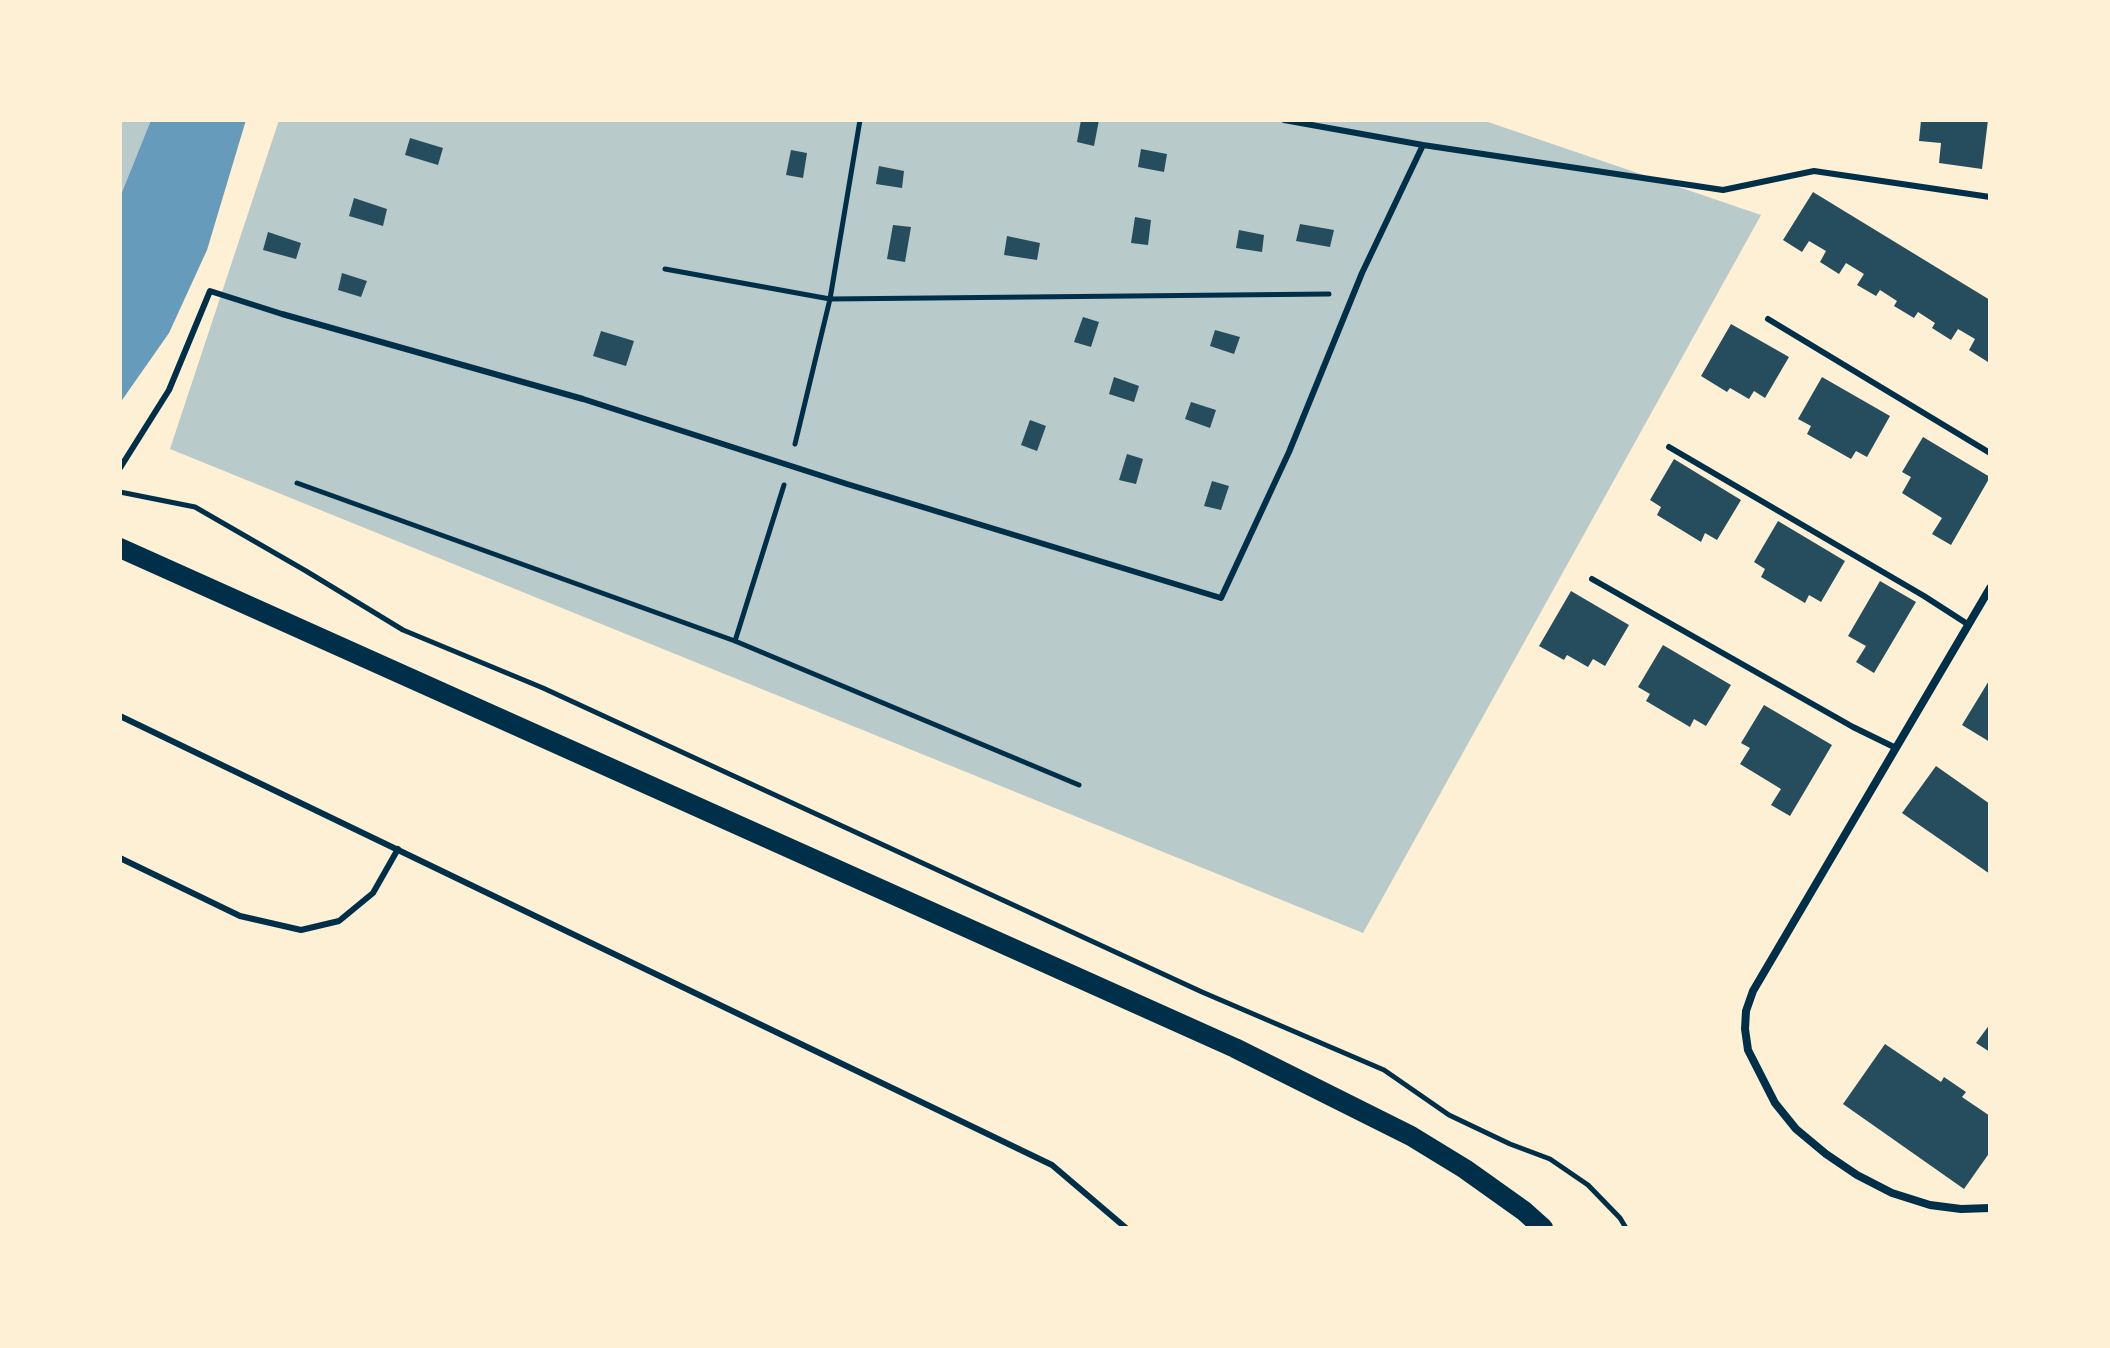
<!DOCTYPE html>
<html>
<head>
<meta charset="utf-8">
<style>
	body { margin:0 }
	#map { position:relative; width:2110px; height:1348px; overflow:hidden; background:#fdf0d5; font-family:"Alegreya Sans",sans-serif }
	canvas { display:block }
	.frame { position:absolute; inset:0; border:122px solid #fdf0d5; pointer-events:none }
</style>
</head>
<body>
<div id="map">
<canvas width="2110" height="1348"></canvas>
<div class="frame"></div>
</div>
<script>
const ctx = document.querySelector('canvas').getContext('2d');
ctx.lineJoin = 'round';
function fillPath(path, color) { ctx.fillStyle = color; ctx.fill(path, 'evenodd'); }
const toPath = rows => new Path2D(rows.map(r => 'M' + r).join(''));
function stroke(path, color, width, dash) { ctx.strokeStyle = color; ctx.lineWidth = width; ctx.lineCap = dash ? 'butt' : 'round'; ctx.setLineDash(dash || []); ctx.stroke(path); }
fillPath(toPath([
	[120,120,151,120,120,197],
	[279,120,1482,120,1761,215,1363,933,170,449]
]), '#b9caca');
fillPath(toPath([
	[151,120,246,120,207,250,169,333,120,403,120,197]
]), '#669bbc');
fillPath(toPath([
	[1081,120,1099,120,1094,146,1077,142],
	[1921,120,1988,120,1982,169,1939,163,1941,143,1919,141],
	[410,138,443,148,438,165,405,155],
	[1141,149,1167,154,1164,172,1138,167],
	[791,150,807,153,803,178,786,175],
	[879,166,904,171,902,188,876,184],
	[1813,192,1990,300,1990,359,1988,362,1969,350,1975,339,1958,329,1951,340,1932,328,1935,323,1918,312,1914,318,1894,306,1897,301,1880,290,1876,296,1857,285,1864,274,1846,263,1839,274,1820,262,1826,251,1809,241,1802,252,1783,240],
	[354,198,387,209,383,226,349,216],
	[1135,217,1151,220,1148,245,1131,243],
	[1300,224,1334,230,1330,247,1296,241],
	[893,225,911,227,905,262,887,259],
	[1239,230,1264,235,1262,252,1236,248],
	[268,232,301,243,296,259,263,250],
	[1007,236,1040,243,1037,260,1004,255],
	[342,273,367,281,361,297,338,290],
	[1083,317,1099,322,1091,347,1074,342],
	[1731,324,1789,357,1765,398,1754,391,1749,399,1730,388,1727,392,1701,376],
	[1215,330,1240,337,1234,354,1210,346],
	[601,331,634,341,626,366,593,356],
	[1114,377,1139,386,1134,402,1109,394],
	[1822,377,1890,416,1867,457,1856,451,1851,459,1807,434,1811,426,1798,419],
	[1191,402,1216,410,1210,428,1185,419],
	[1030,420,1046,426,1037,451,1021,445],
	[1923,437,1990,477,1951,545,1932,534,1942,518,1902,493,1911,477,1902,472],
	[1127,454,1143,459,1136,484,1119,480],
	[1674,459,1741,500,1717,540,1705,533,1701,542,1657,515,1661,507,1650,500],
	[1212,481,1229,486,1221,510,1204,506],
	[1778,521,1845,561,1821,602,1809,595,1805,603,1761,577,1765,569,1754,562],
	[1880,581,1916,602,1874,673,1856,662,1866,646,1848,636],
	[1571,591,1629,625,1605,666,1593,659,1588,667,1567,655,1564,660,1539,646],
	[1663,645,1731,685,1706,726,1694,719,1690,727,1646,701,1650,694,1638,687],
	[1990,679,1990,742,1962,725],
	[1764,705,1832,745,1790,816,1771,805,1781,789,1740,764,1750,748,1741,743],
	[1936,766,1990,804,1990,874,1902,813],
	[1990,1024,1990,1052,1976,1043],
	[1885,1044,1941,1082,1944,1077,1966,1092,1962,1097,1990,1116,1990,1152,1964,1189,1843,1104]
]), '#264d5e');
stroke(toPath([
	[665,269,830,299,1329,294],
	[795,444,830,299,860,120],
	[297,483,735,641,1079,785],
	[120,492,195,507,306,571,403,630,543,688,1202,992,1384,1070,1449,1115,1510,1144,1550,1159,1588,1185,1620,1218,1626,1228],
	[735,641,784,485]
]), '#003049', 5);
stroke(toPath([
	[1284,120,1423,145,1723,190,1814,171,1990,197],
	[1768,319,1990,453],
	[1669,447,1924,596,1969,625],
	[120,468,169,390,210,291,282,314,583,399,847,484,1221,598,1289,452,1362,273,1423,145],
	[1592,579,1853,727,1896,748],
	[120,716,1052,1165,1126,1228],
	[120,858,240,916,301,930,339,921,373,893,398,849]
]), '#003049', 6);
stroke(toPath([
	[1990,588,1753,991,1746,1011,1745,1029,1748,1050,1775,1103,1796,1129,1826,1154,1857,1175,1892,1193,1930,1205,1961,1209,1990,1208]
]), '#003049', 8);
stroke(toPath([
	[120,548,1235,1048,1411,1136,1465,1169,1524,1211,1543,1228]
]), '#003049', 20);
</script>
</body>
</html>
